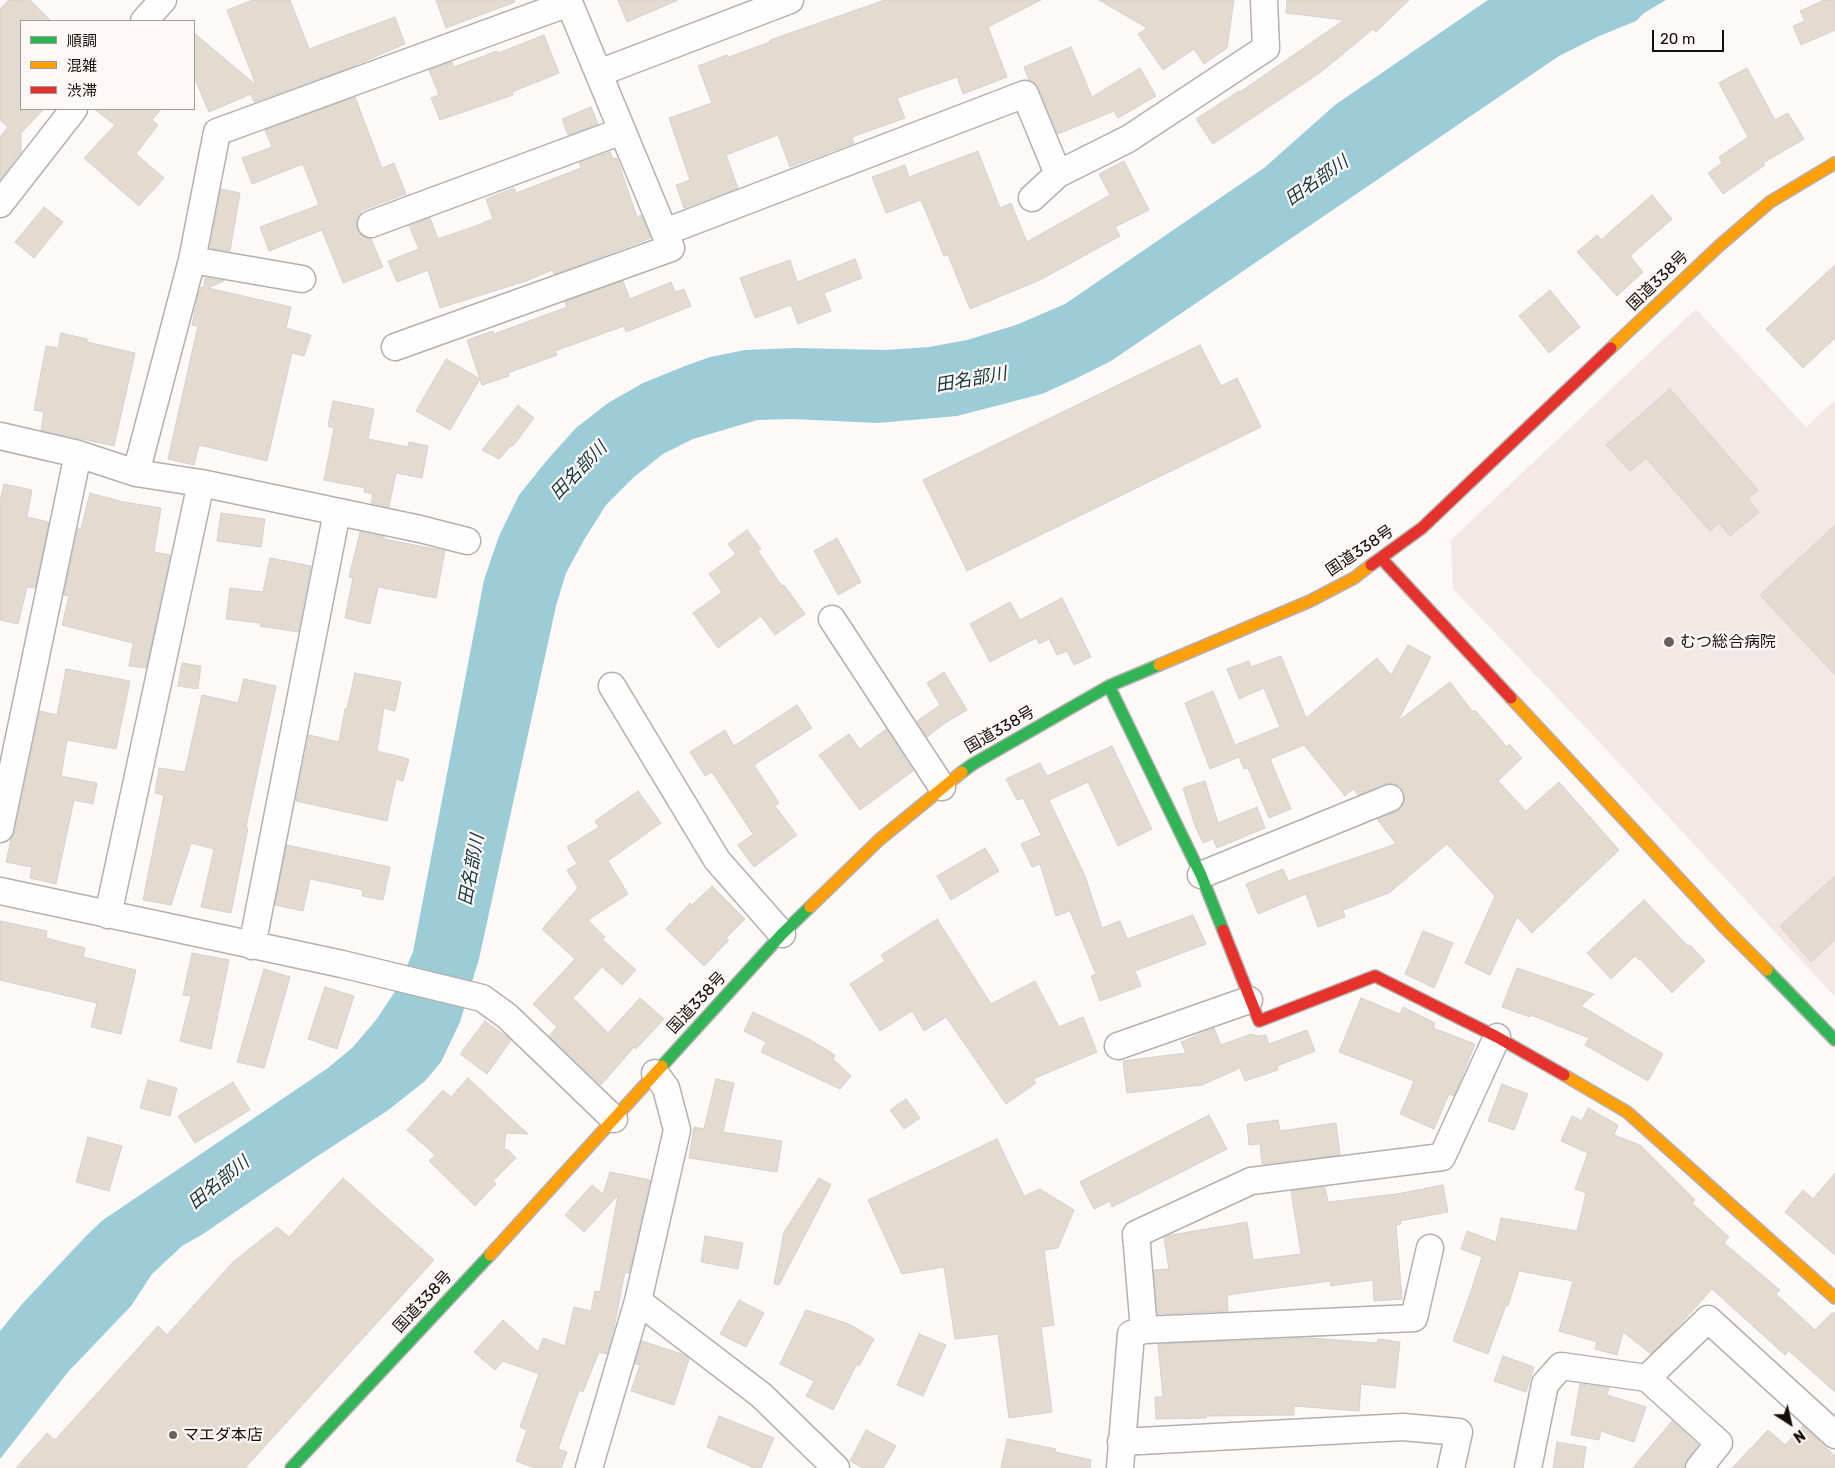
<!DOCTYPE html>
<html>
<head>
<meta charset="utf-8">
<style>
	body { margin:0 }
	#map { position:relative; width:1835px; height:1468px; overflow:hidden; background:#fcf9f8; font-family:Rubik,"Noto Sans JP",sans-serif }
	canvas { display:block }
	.legend { position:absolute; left:20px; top:20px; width:175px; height:90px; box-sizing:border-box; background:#fef8f6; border:1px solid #a29a97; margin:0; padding:6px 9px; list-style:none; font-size:15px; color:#170d09 }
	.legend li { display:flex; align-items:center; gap:10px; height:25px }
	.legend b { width:25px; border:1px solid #a29a97 }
	.north { position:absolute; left:1765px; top:1398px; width:50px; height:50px; -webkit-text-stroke:4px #fef8f6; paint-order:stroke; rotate:145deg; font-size:14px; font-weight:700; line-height:20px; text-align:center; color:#170d09 }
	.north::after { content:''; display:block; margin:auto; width:18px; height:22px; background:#170d09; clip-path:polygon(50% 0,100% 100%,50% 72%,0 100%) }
	.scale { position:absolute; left:1652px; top:30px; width:72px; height:22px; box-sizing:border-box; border:2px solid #170d09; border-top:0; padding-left:6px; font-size:15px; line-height:18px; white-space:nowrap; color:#170d09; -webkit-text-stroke:4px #fef8f6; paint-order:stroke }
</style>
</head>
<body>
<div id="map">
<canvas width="1835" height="1468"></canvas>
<ul class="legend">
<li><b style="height:6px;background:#30b455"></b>順調</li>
<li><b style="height:6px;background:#ff9f0a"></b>混雑</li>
<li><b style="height:6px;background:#e5322d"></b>渋滞</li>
</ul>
<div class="north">N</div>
<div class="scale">20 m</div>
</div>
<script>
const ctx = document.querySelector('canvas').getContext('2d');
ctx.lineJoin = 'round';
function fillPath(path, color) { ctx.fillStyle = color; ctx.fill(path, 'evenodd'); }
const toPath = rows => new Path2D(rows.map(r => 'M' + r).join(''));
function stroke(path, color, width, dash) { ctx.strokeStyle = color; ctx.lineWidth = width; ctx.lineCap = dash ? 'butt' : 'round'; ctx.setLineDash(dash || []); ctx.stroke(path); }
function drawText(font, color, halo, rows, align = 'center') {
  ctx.font = font + ' Rubik,"Noto Sans JP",sans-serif'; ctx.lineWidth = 4.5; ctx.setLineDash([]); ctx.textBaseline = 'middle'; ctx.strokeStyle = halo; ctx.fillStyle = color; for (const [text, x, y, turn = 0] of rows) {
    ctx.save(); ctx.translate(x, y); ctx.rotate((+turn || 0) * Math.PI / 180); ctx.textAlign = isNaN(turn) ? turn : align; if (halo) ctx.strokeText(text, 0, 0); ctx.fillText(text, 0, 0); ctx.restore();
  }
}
fillPath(toPath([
	[1696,309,1806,427,1835,400,1835,997,1590,732,1453,589,1451,540]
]), '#f2e8e5');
fillPath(toPath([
	[1488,0,1666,0,1644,13,1636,21,1597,37,1559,56,1111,361,1077,378,1042,394,957,416,878,423,792,419,757,420,693,439,663,454,634,477,606,505,584,540,566,573,556,606,479,959,460,1022,441,1062,425,1081,387,1111,313,1159,203,1234,182,1246,152,1274,131,1306,68,1372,0,1459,0,1331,23,1303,87,1235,103,1220,328,1068,353,1047,376,1020,396,990,413,952,484,580,499,536,519,495,548,459,576,428,608,403,643,383,685,366,710,357,745,350,796,348,885,350,929,347,967,340,1016,325,1065,304,1264,168,1335,105]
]), '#9bccd8');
const building = toPath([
	[9,0,30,0,51,21,21,21,21,109,44,109,21,133,21,152,0,180,0,137,8,127,0,120,0,9,9,0],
	[253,0,290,0,309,49,395,17,405,44,344,70,254,102,251,94,209,112,194,77,194,33,256,85,227,10,253,0],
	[436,0,514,0,515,2,446,28,436,0],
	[618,0,678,0,627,22,618,0],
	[885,0,1041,0,988,27,1007,77,963,94,957,77,897,98,905,118,852,137,854,143,790,167,778,135,726,155,738,188,684,208,676,185,690,180,669,118,712,103,698,66,727,55,729,57,770,42,770,40,885,0],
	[1099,0,1234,0,1227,48,1204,64,1194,49,1163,70,1138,34,1147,28,1099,0],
	[1287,0,1409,0,1376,32,1373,29,1321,72,1213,144,1196,119,1239,91,1240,92,1344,20,1286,13,1287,0],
	[1824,0,1835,0,1835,30,1801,45,1793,26,1805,21,1800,11,1824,0],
	[544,35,559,73,512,92,513,95,440,120,431,98,439,95,429,70,452,62,454,67,497,51,498,53,544,35],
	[1071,47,1092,97,1140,68,1156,96,1118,118,1114,111,1058,134,1039,88,1035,83,1029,80,1024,67,1071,47],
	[1747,68,1775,120,1788,113,1804,139,1763,163,1765,165,1723,194,1708,173,1722,163,1719,157,1748,137,1719,83,1747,68],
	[355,97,382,168,394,163,406,194,360,211,361,213,356,221,357,230,362,236,371,239,383,267,343,283,322,230,269,251,260,227,319,205,303,164,252,184,242,158,272,147,265,130,355,97],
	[591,107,598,124,568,135,562,119,591,107],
	[94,109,161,109,152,120,158,125,136,154,164,178,139,206,84,158,115,125,94,109],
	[978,151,1000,208,1011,203,1027,242,1110,195,1099,174,1124,161,1149,210,1115,227,1120,236,1040,280,970,309,948,255,944,256,921,200,886,213,872,177,905,165,909,177,978,151],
	[610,152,613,159,617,158,637,217,641,215,651,238,554,274,552,270,526,281,440,308,428,270,397,282,388,261,419,249,409,226,430,218,438,239,484,223,484,222,493,219,486,199,514,188,516,193,581,168,579,163,610,152],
	[221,189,240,193,230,251,210,248,221,189],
	[1652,195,1672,219,1630,256,1643,272,1617,296,1577,252,1597,235,1601,240,1652,195],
	[44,207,63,222,34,258,15,242,44,207],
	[855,259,862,278,824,293,831,311,798,324,791,305,755,318,740,278,790,260,797,282,855,259],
	[1835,265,1835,338,1803,368,1766,329,1835,265],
	[205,278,224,281,208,288,291,307,286,328,311,335,304,356,292,353,267,461,199,445,194,465,168,459,198,326,192,325,198,295,201,287,204,287,205,278],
	[623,281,630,299,671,282,675,292,684,289,691,306,626,332,624,326,555,351,557,355,508,373,509,376,482,385,467,340,493,331,494,334,567,307,565,302,623,281],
	[1550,290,1580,327,1549,353,1519,316,1550,290],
	[61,333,87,339,87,342,135,353,114,446,41,430,44,412,34,410,46,346,58,348,61,333],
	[1200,345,1221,386,1237,378,1261,427,967,571,923,480,1200,345],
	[446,359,480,379,450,430,416,411,446,359],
	[1670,389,1758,490,1748,499,1759,512,1730,536,1719,523,1710,531,1646,458,1630,471,1606,445,1670,389],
	[333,401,374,409,368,439,408,447,409,442,428,446,422,478,396,473,389,507,371,503,373,494,364,492,365,488,324,480,334,428,328,426,333,401],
	[518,405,534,418,513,446,512,445,499,459,482,450,518,405],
	[4,484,32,490,27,517,49,522,35,588,27,587,18,624,0,620,0,501,4,484],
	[90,493,124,502,161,508,154,552,170,555,146,668,129,666,133,643,62,625,69,596,64,595,78,528,81,529,90,493],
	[221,513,265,519,261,547,217,541,221,513],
	[1835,525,1835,675,1760,595,1835,525],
	[747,530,761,549,758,551,782,586,784,585,805,614,775,635,761,616,718,648,693,613,722,592,709,574,736,554,728,544,747,530],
	[360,532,384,537,384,539,445,551,436,598,378,587,370,624,345,618,353,578,349,577,360,532],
	[837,538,861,582,838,595,814,551,837,538],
	[270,558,311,566,298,632,260,626,261,623,226,619,230,588,263,592,270,558],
	[1062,598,1091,657,1074,665,1067,651,1057,655,1049,639,1039,644,1036,638,990,662,970,624,1010,602,1020,620,1062,598],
	[1408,645,1431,657,1398,721,1450,682,1473,712,1475,710,1507,747,1509,744,1522,758,1498,781,1526,811,1559,782,1619,850,1532,933,1517,917,1490,975,1465,963,1495,896,1447,844,1389,893,1343,910,1345,917,1318,927,1306,894,1258,914,1246,884,1283,869,1288,881,1396,844,1377,819,1396,812,1402,808,1405,801,1404,793,1400,786,1392,783,1384,784,1358,795,1353,789,1345,796,1304,745,1270,759,1291,809,1269,818,1248,768,1244,769,1239,757,1210,769,1185,703,1213,691,1235,745,1280,727,1264,688,1239,699,1227,669,1249,661,1251,667,1281,656,1306,718,1377,658,1391,675,1408,645],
	[182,663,201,666,198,689,178,686,182,663],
	[66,669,130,681,116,749,67,740,61,776,97,783,93,804,74,800,56,884,30,878,32,867,6,862,11,839,15,832,18,817,40,711,57,715,66,669],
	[944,672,967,710,945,723,927,737,917,721,940,705,927,683,944,672],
	[355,673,401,682,395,711,384,708,377,751,409,759,403,781,396,779,387,821,296,801,309,735,339,742,345,709,347,709,355,673],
	[244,679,276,686,246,827,248,828,231,913,201,907,214,849,191,843,171,905,143,900,164,795,155,793,159,768,185,772,202,695,238,703,244,679],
	[797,705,812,728,754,765,779,803,775,806,797,835,754,867,738,845,753,834,712,772,705,776,690,752,725,730,734,746,797,705],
	[886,729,913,771,860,810,819,755,849,734,860,749,886,729],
	[1112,746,1152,829,1118,846,1088,782,1049,800,1085,876,1102,928,1120,921,1127,939,1193,915,1206,944,1135,971,1141,986,1100,1001,1091,976,1096,974,1070,911,1056,916,1040,864,1032,867,1021,844,1041,835,1023,798,1017,800,1006,779,1040,763,1047,776,1112,746],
	[1205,781,1218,823,1257,807,1265,828,1217,848,1213,839,1203,843,1195,826,1183,788,1205,781],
	[638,791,661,823,608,861,628,894,588,920,605,937,602,939,636,970,622,985,602,967,573,998,608,1033,640,998,664,1019,636,1049,634,1047,601,1085,549,1036,557,1027,533,1004,575,959,542,929,578,888,567,870,577,864,567,847,599,827,595,821,638,791],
	[287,845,390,867,383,900,362,896,363,890,310,879,303,911,275,905,287,845],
	[985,848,999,871,951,900,937,876,985,848],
	[1835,876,1835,940,1811,962,1780,926,1835,876],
	[712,886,745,919,726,938,729,940,704,966,666,929,690,903,692,905,712,886],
	[1644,900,1688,946,1690,945,1705,961,1672,993,1640,959,1639,960,1635,956,1611,979,1587,953,1644,900],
	[937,919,991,1004,1035,981,1059,1027,1083,1017,1097,1052,1033,1079,1036,1083,1006,1104,946,1017,924,1031,912,1011,880,1031,850,984,885,961,881,955,937,919],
	[0,921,47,931,46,938,85,948,83,957,136,970,121,1034,91,1027,97,1003,0,980,0,921],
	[1423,931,1453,943,1434,988,1405,974,1423,931],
	[192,953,229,960,211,1049,180,1041,191,996,183,995,192,953],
	[1517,968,1594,994,1581,1006,1663,1054,1648,1081,1585,1045,1589,1038,1531,1015,1530,1017,1502,1007,1517,968],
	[264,969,290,977,264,1068,237,1062,264,969],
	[325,987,354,996,337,1049,308,1039,325,987],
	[1361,998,1400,1014,1403,1007,1435,1023,1433,1028,1475,1044,1454,1096,1449,1094,1434,1129,1400,1114,1414,1081,1339,1052,1361,998],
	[753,1012,809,1039,835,1055,833,1059,851,1076,840,1089,761,1052,766,1042,744,1031,753,1012],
	[485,1021,511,1040,487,1074,460,1054,485,1021],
	[1214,1028,1221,1045,1251,1034,1257,1036,1266,1035,1269,1044,1307,1030,1315,1051,1277,1066,1278,1070,1245,1081,1240,1068,1202,1085,1127,1093,1123,1061,1186,1053,1181,1042,1214,1028],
	[468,1078,528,1134,506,1133,504,1149,508,1150,516,1158,493,1181,496,1184,475,1206,429,1161,435,1155,407,1130,443,1090,451,1097,468,1078],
	[716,1079,734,1083,723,1132,782,1141,777,1172,689,1158,694,1127,704,1129,716,1079],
	[148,1080,177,1088,170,1116,140,1108,148,1080],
	[233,1082,250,1110,195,1143,178,1116,233,1082],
	[1502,1084,1528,1094,1514,1130,1488,1121,1502,1084],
	[906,1099,920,1118,904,1129,890,1110,906,1099],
	[1588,1108,1618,1125,1614,1135,1640,1145,1695,1200,1692,1203,1729,1237,1724,1243,1780,1290,1776,1294,1815,1330,1832,1313,1835,1313,1835,1392,1789,1351,1785,1355,1712,1289,1672,1333,1651,1354,1623,1332,1617,1355,1595,1349,1597,1342,1559,1331,1573,1281,1519,1271,1508,1306,1506,1305,1488,1354,1453,1341,1470,1294,1482,1257,1461,1249,1467,1231,1496,1242,1501,1218,1577,1231,1586,1193,1575,1189,1588,1153,1561,1141,1572,1116,1582,1121,1588,1108],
	[1209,1115,1227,1149,1112,1207,1110,1201,1094,1209,1080,1182,1209,1115],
	[1278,1120,1280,1131,1336,1123,1340,1155,1262,1164,1260,1144,1249,1145,1247,1124,1278,1120],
	[88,1137,122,1146,109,1191,76,1182,88,1137],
	[997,1139,1024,1196,1040,1189,1074,1210,1058,1248,1044,1250,1054,1325,1041,1327,1052,1412,1009,1418,998,1334,955,1339,944,1267,902,1274,868,1200,997,1139],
	[610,1172,650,1180,629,1273,625,1272,614,1328,607,1354,599,1352,583,1392,579,1390,558,1449,567,1452,561,1468,535,1468,516,1461,527,1430,520,1427,539,1374,503,1361,495,1370,474,1352,503,1320,538,1352,543,1338,565,1346,574,1307,591,1311,595,1291,600,1292,618,1195,584,1232,565,1215,592,1185,603,1194,610,1172],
	[1835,1173,1835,1255,1785,1212,1803,1190,1813,1199,1835,1173],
	[343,1178,434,1260,245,1468,16,1468,47,1433,55,1440,158,1326,167,1335,233,1262,277,1227,289,1237,343,1178],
	[819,1178,831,1185,779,1285,774,1284,784,1232,819,1178],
	[1443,1185,1448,1212,1400,1221,1401,1224,1396,1225,1402,1299,1374,1301,1373,1280,1331,1286,1330,1281,1227,1295,1228,1311,1158,1314,1154,1270,1169,1269,1164,1238,1171,1235,1247,1222,1253,1260,1301,1254,1291,1191,1325,1187,1328,1202,1397,1194,1443,1185],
	[705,1236,743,1243,738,1269,701,1262,705,1236],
	[739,1300,764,1313,746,1347,720,1334,739,1300],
	[806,1310,849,1324,874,1339,859,1366,857,1364,833,1410,806,1396,814,1381,780,1364,806,1310],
	[919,1334,946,1345,923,1396,897,1385,919,1334],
	[1310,1338,1377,1343,1378,1339,1400,1342,1395,1388,1361,1384,1359,1411,1294,1406,1294,1415,1206,1416,1206,1418,1156,1419,1155,1397,1163,1397,1158,1344,1310,1338],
	[642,1341,682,1354,689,1359,674,1405,631,1391,640,1365,635,1364,642,1341],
	[1503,1356,1534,1367,1526,1392,1494,1381,1503,1356],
	[1580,1384,1609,1388,1607,1395,1646,1407,1634,1442,1601,1431,1599,1440,1571,1435,1580,1384],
	[719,1416,774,1438,761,1468,754,1468,707,1447,719,1416],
	[1672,1421,1698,1445,1687,1459,1684,1468,1633,1468,1672,1421],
	[1803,1426,1835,1456,1835,1468,1732,1468,1768,1430,1785,1445,1803,1426],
	[866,1430,896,1446,883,1468,863,1468,850,1461,866,1430],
	[1007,1439,1056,1449,1055,1452,1091,1460,1090,1468,1001,1468,1007,1439],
	[1557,1442,1586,1447,1583,1468,1553,1468,1557,1442]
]);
fillPath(building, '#e3dad0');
stroke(building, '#d6d1cd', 1);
const street = toPath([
	[144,21,163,0],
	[599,73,790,0],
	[1032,198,1058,174,1128,139,1266,48,1264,0],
	[0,204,74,109],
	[371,224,622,131],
	[665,232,1025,94,1058,174],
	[192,260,302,279],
	[395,347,671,248,568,0],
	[0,436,78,454,136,473,201,483,420,529,467,541],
	[136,473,192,260,217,132,569,3],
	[832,619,942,787],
	[612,686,717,860,782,934],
	[0,829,78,454],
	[1201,875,1390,798],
	[0,891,342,964,482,998,507,1016,614,1119],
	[108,915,201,483],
	[252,946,337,512],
	[1118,1046,1249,1000],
	[638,1301,761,1395,836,1468],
	[1144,1330,1136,1234,1251,1181,1442,1157,1497,1037],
	[1647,1378,1719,1443,1699,1468],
	[1121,1442,1403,1427,1459,1432,1451,1468],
	[589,1468,638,1301,677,1130,666,1088,655,1073],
	[1120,1468,1131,1334,1144,1330,1414,1318,1430,1248],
	[1528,1468,1545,1384,1561,1366,1647,1378,1708,1319,1835,1435]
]);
const fast = toPath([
	[1109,686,1201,875,1223,930],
	[962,772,973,764,1109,686,1159,665],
	[1767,970,1835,1040],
	[662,1066,782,934,810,907],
	[291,1468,490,1255]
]);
const slow = toPath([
	[1611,348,1719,246,1770,202,1835,163],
	[1159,665,1310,601,1354,578,1371,565],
	[1511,698,1725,928,1767,970],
	[810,907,879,840,962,772],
	[1564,1075,1627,1112,1835,1298],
	[490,1255,662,1066]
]);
const jam = toPath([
	[1381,558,1511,698],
	[1371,565,1422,528,1611,348],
	[1223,930,1259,1021,1375,976,1497,1037,1564,1075]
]);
stroke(street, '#b5afad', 29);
stroke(fast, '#b5afad', 14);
stroke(slow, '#b5afad', 14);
stroke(jam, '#b5afad', 14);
stroke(street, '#fffefe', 26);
stroke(fast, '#30b455', 11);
stroke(slow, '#ff9f0a', 11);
stroke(jam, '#e5322d', 11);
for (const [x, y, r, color] of [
	[1669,642,6,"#67605d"],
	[173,1435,5,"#67605d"]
]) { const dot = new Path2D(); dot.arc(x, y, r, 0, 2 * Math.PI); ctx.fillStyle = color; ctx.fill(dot); stroke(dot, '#fef8f6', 2); }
drawText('16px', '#170d09', '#fef8f6', [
	["国道338号",1658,281,-44],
	["国道338号",1360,551,-34],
	["国道338号",1000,730,-30],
	["国道338号",697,1003,-47],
	["国道338号",423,1302,-47]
]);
drawText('16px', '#170d09', '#fef8f6', [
	["むつ総合病院",1680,642],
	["マエダ本店",183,1435]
], 'left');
drawText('italic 18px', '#14373f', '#fef8f6', [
	["田名部川",1317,181,-35],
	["田名部川",971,380,-10],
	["田名部川",579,471,-46],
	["田名部川",472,870,-80],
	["田名部川",219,1183,-39]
]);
</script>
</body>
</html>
